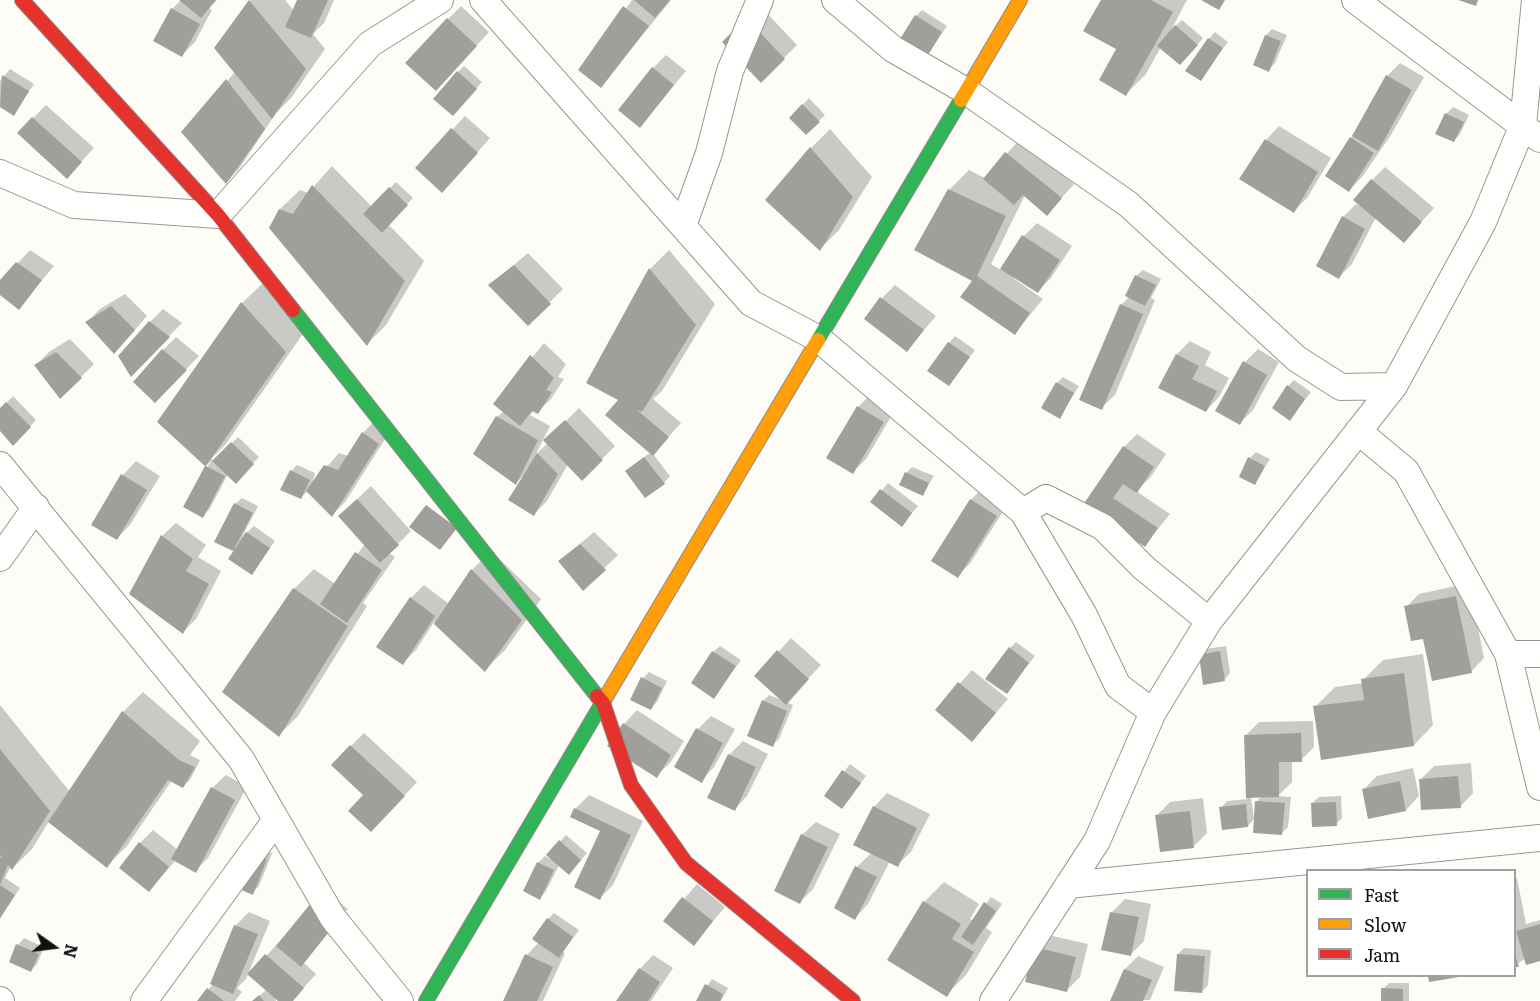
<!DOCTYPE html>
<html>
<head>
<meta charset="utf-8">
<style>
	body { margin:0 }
	#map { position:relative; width:1540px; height:1001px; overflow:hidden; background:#fdfcf7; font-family:Literata,serif }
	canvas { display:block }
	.legend { position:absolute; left:1306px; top:869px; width:210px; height:108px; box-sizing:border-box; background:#fff; border:2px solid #a0a0a0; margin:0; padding:8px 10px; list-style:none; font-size:18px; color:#111 }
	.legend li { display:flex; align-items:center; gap:12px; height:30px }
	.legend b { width:30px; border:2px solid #a0a0a0 }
	.north { position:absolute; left:24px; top:917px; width:60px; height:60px; -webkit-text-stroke:4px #fff; paint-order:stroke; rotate:104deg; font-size:16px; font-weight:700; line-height:24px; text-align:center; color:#111 }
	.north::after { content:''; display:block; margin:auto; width:21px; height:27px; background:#111; clip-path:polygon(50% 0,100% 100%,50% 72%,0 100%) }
</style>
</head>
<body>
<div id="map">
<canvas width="1540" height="1001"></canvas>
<ul class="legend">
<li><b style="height:8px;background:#30b455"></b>Fast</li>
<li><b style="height:8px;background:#ff9f0a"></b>Slow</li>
<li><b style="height:8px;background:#e5322d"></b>Jam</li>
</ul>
<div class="north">N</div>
</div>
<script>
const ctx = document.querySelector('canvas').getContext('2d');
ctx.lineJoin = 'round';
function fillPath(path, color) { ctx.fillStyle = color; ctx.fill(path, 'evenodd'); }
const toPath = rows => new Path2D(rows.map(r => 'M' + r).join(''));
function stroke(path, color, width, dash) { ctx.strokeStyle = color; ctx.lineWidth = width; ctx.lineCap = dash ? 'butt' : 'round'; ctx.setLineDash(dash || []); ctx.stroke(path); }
fillPath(toPath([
	[181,0,217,0,209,8,212,10,195,42,182,55,172,9],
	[251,0,285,0,294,11,299,0,334,0,324,23,313,34,325,49,291,98,276,113,239,169,226,182,183,132,235,72,215,48],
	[632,0,671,0,601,86,581,70],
	[1103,0,1187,0,1171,30,1182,20,1203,38,1187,57,1161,47,1146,74,1126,94,1118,49],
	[461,6,489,32,449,76,448,19],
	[760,6,797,45,761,81,724,42],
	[922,10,947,26,927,55,916,16],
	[1272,29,1287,35,1275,63,1269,70,1266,35],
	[1215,32,1228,42,1200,79,1209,39],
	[666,55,686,71,640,126,653,68],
	[1400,63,1424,77,1391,135,1362,177,1349,190,1351,138,1387,76],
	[464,66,482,82,459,108,458,72],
	[10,69,34,84,14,114,0,105,0,81],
	[809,98,825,115,806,133,791,118],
	[46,105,94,148,80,163,33,118],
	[1453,107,1469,115,1460,134,1454,141,1446,114],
	[465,116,490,138,455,178,452,130],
	[1279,126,1331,158,1307,198,1294,211,1266,140],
	[830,129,872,177,839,230,820,249,811,148],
	[1019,140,1074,184,1047,214,1025,195,991,264,1001,270,1024,236,1037,223,1072,246,1051,278,1038,291,1014,276,1013,278,1043,299,1015,333,975,281,949,190,969,170,985,178],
	[332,166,372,207,396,182,413,198,388,224,424,261,386,325,367,344,280,209,300,190,308,193],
	[1385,167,1434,208,1404,241,1376,217,1352,264,1339,277,1343,217,1356,204,1363,207,1372,180],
	[30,250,54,266,18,308,0,293,0,282],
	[669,250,715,304,662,391,653,399,681,423,653,454,670,476,664,483,634,465,651,452,620,399,650,269],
	[528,253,563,289,528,324,490,285],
	[1143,270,1161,279,1151,298,1155,300,1115,395,1101,408,1121,305,1130,296,1136,276],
	[262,284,305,331,225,445,211,459,215,461,238,437,259,457,242,475,228,474,209,510,202,516,185,506,211,461,206,465,159,422,242,303],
	[895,285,936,316,907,350,882,298],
	[125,294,147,316,127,339,87,322,100,309],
	[163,309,182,323,131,375,150,322],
	[955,336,975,350,949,384,949,343],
	[176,337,199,356,155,401,163,350],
	[70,339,94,364,81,377,36,365,49,352],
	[1190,341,1211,352,1205,365,1229,378,1219,397,1206,411,1177,354],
	[544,343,566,364,558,377,564,379,551,399,538,412,534,410,530,415,550,426,536,454,548,443,546,441,579,408,615,446,582,479,568,464,547,501,534,514,523,476,516,483,497,417,504,411,495,403],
	[1258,349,1279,362,1253,410,1240,423,1245,362],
	[1063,377,1079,386,1059,417,1057,383],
	[1294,380,1311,392,1290,419,1288,386],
	[872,393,896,408,866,459,853,472,828,457,858,407],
	[13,396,36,420,13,444,0,429,0,410],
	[376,419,391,430,345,502,332,515,308,490,301,498,291,471,297,465,315,473,312,484,339,453,348,456,363,433],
	[1137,434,1166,454,1150,478,1136,491,1170,514,1145,545,1085,504,1124,447],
	[1256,452,1270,459,1255,483,1250,458],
	[136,461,160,476,130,525,117,538,93,524,123,475],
	[912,467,934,476,923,494,906,473],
	[888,483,918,506,902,525,872,502],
	[371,486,411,531,389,553,395,557,363,603,367,606,298,716,279,735,224,692,294,589,314,569,335,584,365,544,353,503],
	[984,486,1009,502,971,562,958,576,971,500],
	[242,498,258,506,242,537,254,526,275,541,251,573,235,551,216,541,235,504],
	[176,523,206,545,198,557,221,571,196,619,183,632,162,536],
	[594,532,618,555,583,589,560,561],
	[491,551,541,599,505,650,485,670,434,622,416,650,403,663,411,598,424,585,449,604,472,570],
	[1469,583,1484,658,1471,672,1424,637,1406,607,1419,594],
	[791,638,821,665,786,702,793,705,779,739,772,745,763,701,769,695,782,700,756,676],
	[1016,642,1035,656,1006,692,1010,648],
	[720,646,741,660,714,697,713,652],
	[1226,646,1230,673,1224,680,1200,656,1206,649],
	[1423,654,1433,725,1414,745,1315,707,1335,687,1363,683,1363,680,1383,660],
	[972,670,1008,699,972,740,937,709],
	[649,672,667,681,657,702,651,708,643,678],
	[143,692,200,741,190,755,200,760,190,780,183,786,172,780,127,846,107,866,49,821,32,849,13,868,11,866,5,878,20,888,0,919,0,705,70,792,123,712],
	[637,710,684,741,670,763,656,776,624,724],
	[711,716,735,729,714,767,701,781,676,767,698,729],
	[1313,721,1314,747,1301,760,1292,760,1292,782,1278,796,1291,797,1288,827,1282,833,1257,801,1262,796,1251,797,1254,819,1248,826,1221,808,1227,801,1247,799,1246,735,1259,722],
	[364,733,417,782,384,817,365,795,351,746],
	[743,741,768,754,747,796,734,810,729,755],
	[1471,763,1473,793,1460,807,1421,779,1434,766],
	[850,764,866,776,848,801,826,796],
	[1413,768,1419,796,1406,810,1364,789,1377,776],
	[226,775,247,787,208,858,195,871,176,860,149,890,140,843,153,830,178,850,212,788],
	[887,793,930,814,911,852,897,865,890,861,868,904,855,918,857,867,872,852,874,807],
	[589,795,643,821,613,885,600,898,602,830,575,809],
	[1341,796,1342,818,1336,824,1312,803,1319,797],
	[1203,798,1207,833,1194,846,1157,815,1170,802],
	[816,822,840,834,813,889,800,902,802,835],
	[566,835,587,853,575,867,559,865,546,891,540,898,538,863,545,856,552,860,548,855],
	[254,845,272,853,259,886,252,893],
	[1517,878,1526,924,1540,920,1540,960,1526,958,1514,966,1514,879],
	[944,882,979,904,970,919,973,921,991,897,1002,904,986,928,992,932,966,975,946,995,889,960,924,902],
	[697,884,725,907,694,944,665,921],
	[325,891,348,909,303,962,316,974,292,1001,280,1001,274,996,276,1001,254,1001,267,989,250,974],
	[1125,899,1151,904,1144,941,1130,955,1111,913],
	[249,912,270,921,246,979,237,988,242,992,235,1001,199,1001,213,984,235,926],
	[554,913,579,930,563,952,565,953,543,1001,505,1001,527,955,539,942,548,919],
	[1048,935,1088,944,1080,977,1067,990,1027,981],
	[24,938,44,947,37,964,31,970,18,945],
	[1184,948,1211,950,1208,985,1202,992,1178,954],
	[653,955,673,968,651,1001,618,1001,640,969],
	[1138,956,1164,967,1150,1000,1111,1001,1125,969],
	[712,979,728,988,721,1001,697,1001],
	[1389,983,1409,983,1409,1001,1383,1001,1383,989]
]), '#0003');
fillPath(toPath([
	[179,0,216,0,201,18],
	[249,0,306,69,272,119,214,48],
	[297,0,328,0,311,38,285,27],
	[634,0,670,0,655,18],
	[1101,0,1151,0,1173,12,1126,96,1099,80,1116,49,1083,31],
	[1201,0,1225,0,1219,10],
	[1458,0,1478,0,1476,6],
	[623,6,649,26,601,88,578,70],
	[171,8,200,24,182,57,153,41],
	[915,15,942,32,927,57,900,39],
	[447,18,477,46,436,91,405,63],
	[746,18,785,59,761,83,722,42],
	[1175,25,1198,45,1180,65,1157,46],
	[1265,35,1281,41,1269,72,1253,65],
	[1208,38,1223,48,1201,81,1185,71],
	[652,67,674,85,640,128,618,110],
	[457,71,477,89,453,116,433,99],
	[2,75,29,91,14,116,0,107],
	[1386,75,1412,90,1378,151,1352,136],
	[226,79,265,129,226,184,181,132],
	[802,104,820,122,806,135,789,118],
	[1445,113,1464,122,1454,142,1435,134],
	[32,117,82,162,67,179,17,133],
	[451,128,478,153,442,193,415,168],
	[1350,137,1374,153,1349,192,1325,176],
	[1265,139,1318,172,1294,213,1239,179],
	[810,147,853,197,820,251,765,200],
	[1005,152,1062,198,1047,216,1023,195,1014,205,983,179],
	[1371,179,1422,222,1404,243,1353,200],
	[312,185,405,281,367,346,269,228,279,209,293,214],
	[389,187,408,205,382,233,363,214],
	[948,189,1006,216,977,276,1030,313,1015,335,960,297,972,281,914,250],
	[1342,216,1365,229,1339,279,1316,266],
	[1022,235,1060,260,1038,293,1000,269],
	[16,262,42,280,19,310,0,295,0,280],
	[514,265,551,304,528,326,488,285],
	[649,268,696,325,642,412,637,410,669,437,653,456,605,415,618,400,586,383],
	[1135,275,1156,285,1145,306,1125,296],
	[880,297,924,330,907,352,864,319],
	[241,302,286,352,206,466,225,476,203,518,183,507,205,466,157,422],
	[1120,304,1143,314,1102,410,1079,400],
	[111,306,135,330,114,354,85,322],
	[149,321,170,337,131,377,118,356],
	[948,342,970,357,949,386,927,371],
	[162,349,187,370,155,403,133,382],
	[56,352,82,378,60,399,34,365],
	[1176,354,1199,366,1192,379,1217,391,1206,412,1158,388],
	[530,355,554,378,546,390,552,392,538,414,532,411,520,426,493,404],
	[1243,361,1267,375,1240,425,1215,411],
	[1056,382,1074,393,1060,419,1041,408],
	[1287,385,1305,399,1290,421,1272,408],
	[6,402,31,427,13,446,0,431,0,408],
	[857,406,884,422,853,474,826,458],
	[496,416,538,440,516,485,473,454],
	[565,420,603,460,582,481,543,440],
	[362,432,379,444,332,517,306,491,324,465,338,470],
	[231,442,254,464,236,484,212,461],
	[1123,446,1154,467,1137,493,1123,484,1113,498,1158,528,1145,547,1083,505],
	[537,453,558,474,534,516,508,500],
	[644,457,665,484,645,498,625,471],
	[1248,457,1265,466,1255,485,1239,477],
	[290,470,310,480,301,499,280,490],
	[905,472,929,483,923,496,899,485],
	[121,474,147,490,117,540,91,525],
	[880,489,912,513,902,527,870,502],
	[357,499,399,545,380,563,338,516],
	[970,499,997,516,958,578,931,561],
	[234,503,253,513,233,551,214,542],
	[426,505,457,528,440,550,409,527],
	[246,532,270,548,252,575,228,559],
	[161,535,193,559,186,571,209,584,183,634,129,594],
	[580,544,606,570,583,591,558,561],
	[355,552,382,570,347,623,320,604],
	[471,569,522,620,485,672,434,624],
	[293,588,348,626,279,737,222,692],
	[1456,596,1472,673,1432,681,1423,639,1411,641,1404,606],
	[410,597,435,616,403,665,376,647],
	[1009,647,1029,663,1007,694,985,679],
	[777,650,809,679,786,705,754,676],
	[712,651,736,666,714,699,691,683],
	[1220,651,1225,681,1203,685,1199,655],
	[1404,673,1414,746,1321,760,1313,706,1364,700,1361,679],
	[641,677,662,688,651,710,630,700],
	[958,682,996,713,972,742,935,710],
	[762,700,787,711,773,747,747,736],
	[122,711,179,760,195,767,183,788,168,780,107,868,48,822],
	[623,723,671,755,657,778,607,746],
	[696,728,723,743,702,783,674,767],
	[1301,733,1302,762,1279,762,1279,797,1246,798,1244,735],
	[350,745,405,796,371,832,348,811,363,795,331,765],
	[0,749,50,811,12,870,8,865,0,885,15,895,0,918,0,857,3,858,0,855],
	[728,754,756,767,735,811,707,798],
	[842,770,861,783,842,809,824,796],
	[1458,776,1461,808,1421,810,1419,779],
	[1400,781,1406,811,1368,819,1362,789],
	[211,787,235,800,196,873,171,859],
	[1255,801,1285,803,1282,835,1253,833],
	[1336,802,1337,826,1312,827,1311,803],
	[1246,804,1248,827,1222,830,1219,807],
	[873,806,917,828,898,867,853,845],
	[574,808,631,835,600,900,574,887,600,831,570,817],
	[1190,811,1194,848,1160,852,1155,815],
	[801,834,828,847,800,904,774,891],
	[559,840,581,860,569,875,546,855],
	[139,842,169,867,149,892,119,868],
	[246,851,267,859,253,895,232,886],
	[537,862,554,870,540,900,523,891],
	[855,866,877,877,855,920,834,908],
	[682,897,713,921,694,946,663,921],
	[923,901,961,924,952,939,974,952,947,997,887,960],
	[984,902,996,911,973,945,961,937],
	[311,903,336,923,301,967,276,946],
	[1110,912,1139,917,1131,956,1101,950],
	[547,918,573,937,559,958,532,939],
	[1540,924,1540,961,1526,965,1516,931],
	[234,925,258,934,233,994,210,984],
	[16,944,39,954,31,972,9,962],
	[1034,947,1076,957,1067,992,1025,982],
	[1514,951,1519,967,1514,967],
	[265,954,304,988,293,1001,278,1001,247,974],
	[525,954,553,967,537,1001,503,1001],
	[1177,954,1205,956,1202,993,1174,991],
	[639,968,660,982,648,1001,616,1001],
	[1124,969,1152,980,1143,1001,1110,1001],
	[1428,976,1459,976,1459,977,1429,982],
	[705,984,723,994,720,1001,696,1001],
	[207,988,224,1001,197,1001],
	[1381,988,1403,989,1403,1001,1381,1001],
	[259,995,264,1001,252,1001]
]), '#a19f9c');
const street = toPath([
	[483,0,751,303,819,339,1023,512,1084,615,1118,686,1153,712],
	[835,0,893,49,966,91,1128,204,1297,359,1341,387,1394,386],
	[1355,0,1540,139],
	[0,173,74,205,218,215,370,44,440,0],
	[683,226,709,153,730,71,760,0],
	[1358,431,1406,471,1508,654,1540,654],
	[0,465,241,759,333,918,400,1001],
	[1023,512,1046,498,1103,527,1144,568,1209,621],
	[0,558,36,507],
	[1508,654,1540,787],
	[1068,885,1540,838],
	[0,1000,1,1001],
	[144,1001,276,820],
	[993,1001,1097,841,1153,712,1209,621,1394,386,1483,222,1523,125,1535,0]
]);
const fast = toPath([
	[293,310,597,696],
	[818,340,961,100],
	[426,1001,607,695]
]);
const slow = toPath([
	[961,100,1020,0],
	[607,695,818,340]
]);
const jam = toPath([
	[22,0,218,215,293,310],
	[597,696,603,703,631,785,686,863,853,1001]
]);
stroke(street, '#979795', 28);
stroke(fast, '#8e8d8b', 16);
stroke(slow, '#8e8d8b', 16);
stroke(jam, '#8e8d8b', 16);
stroke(street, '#fffffe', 26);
stroke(fast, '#30b455', 14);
stroke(slow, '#ff9f0a', 14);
stroke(jam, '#e5322d', 14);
</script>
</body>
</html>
